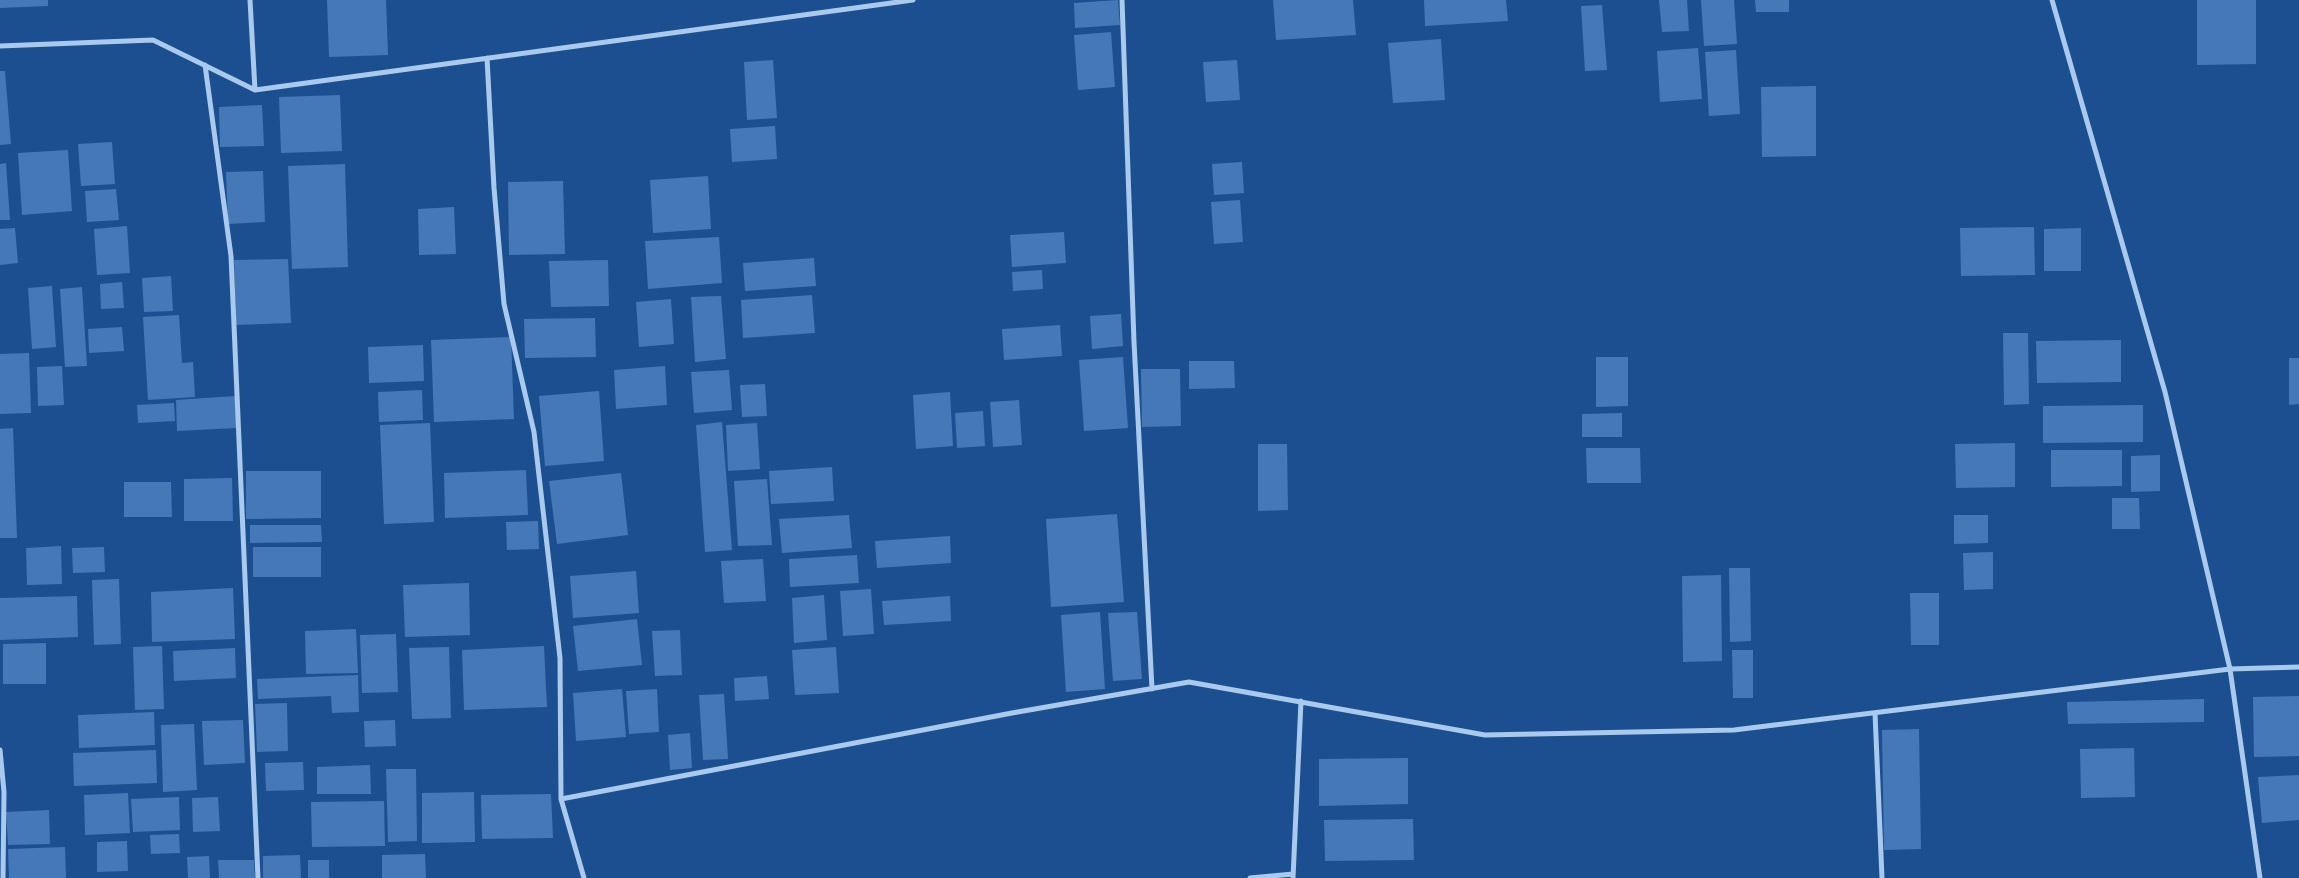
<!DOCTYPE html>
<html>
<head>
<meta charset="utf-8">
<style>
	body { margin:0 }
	canvas { display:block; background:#1b4f8f }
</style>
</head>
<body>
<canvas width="2299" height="878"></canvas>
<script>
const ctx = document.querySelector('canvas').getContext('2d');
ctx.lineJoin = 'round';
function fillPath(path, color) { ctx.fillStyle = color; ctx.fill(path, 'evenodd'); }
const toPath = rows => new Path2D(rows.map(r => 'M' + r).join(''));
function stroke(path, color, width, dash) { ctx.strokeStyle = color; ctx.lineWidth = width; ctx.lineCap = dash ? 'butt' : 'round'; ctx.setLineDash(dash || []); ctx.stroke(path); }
fillPath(toPath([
	[0,0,48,0,48,6,0,8],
	[327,0,386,0,388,55,329,57],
	[1118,0,1120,25,1075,28,1074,3],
	[1273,0,1353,0,1356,35,1276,40],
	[1424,0,1506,0,1508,21,1425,26],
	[1659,0,1687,0,1689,31,1662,32],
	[1701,0,1734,0,1737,44,1704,46],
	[1755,0,1789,0,1789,12,1756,12],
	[2197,0,2256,0,2256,64,2197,65],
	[1602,5,1607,70,1585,71,1581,6],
	[1111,32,1115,87,1078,90,1074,35],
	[1441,39,1445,100,1393,103,1388,43],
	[1698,48,1702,99,1660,102,1657,51],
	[1736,50,1740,114,1709,116,1705,52],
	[773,60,777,118,747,120,744,62],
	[1237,60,1240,100,1206,102,1203,62],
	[0,71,5,71,11,144,0,145],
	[1816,86,1816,156,1762,157,1761,87],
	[340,95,342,151,281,153,279,97],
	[262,105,264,146,220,147,219,107],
	[775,126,777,159,732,162,730,129],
	[112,142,115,184,81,186,78,144],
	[68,150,72,211,22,215,18,153],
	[1242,162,1244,193,1214,195,1212,164],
	[6,163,10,220,0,220,0,164],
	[345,164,348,267,292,269,288,166],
	[263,171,265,222,228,224,226,172],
	[708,176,711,229,653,233,650,180],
	[563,181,565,254,509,255,508,182],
	[116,189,119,220,87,222,85,191],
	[1240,200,1243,242,1214,244,1211,202],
	[454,207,456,254,419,255,418,209],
	[127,226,130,273,97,275,94,229],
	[2034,227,2035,275,1961,276,1960,228],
	[15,228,18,263,0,265,0,229],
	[2081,228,2081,271,2044,271,2044,229],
	[1064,232,1066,263,1012,267,1010,235],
	[719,237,722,283,648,289,645,241],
	[814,258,816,286,745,291,743,263],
	[288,259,291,323,236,325,234,260],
	[608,260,609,306,551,307,549,261],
	[1042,270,1043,289,1013,291,1012,272],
	[171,276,173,311,144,312,142,278],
	[122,282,124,308,101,309,100,284],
	[52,286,56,347,32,349,28,288],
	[82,287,87,366,65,367,60,289],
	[812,295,815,333,743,338,741,300],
	[721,296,726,359,695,362,691,297],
	[671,299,674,344,639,347,636,302],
	[1121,314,1123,346,1092,349,1090,316],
	[179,315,182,363,193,362,195,397,148,400,143,317],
	[595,318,596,357,525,358,524,319],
	[1060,325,1062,356,1004,360,1002,329],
	[122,327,124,351,89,353,88,329],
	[2003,333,2028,333,2029,404,2004,405],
	[511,337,514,419,434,422,431,340],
	[2121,340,2121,382,2037,383,2036,341],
	[423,345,424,381,369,383,368,347],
	[29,353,31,413,0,414,0,354],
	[1123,357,1128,428,1084,431,1079,360],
	[1596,357,1628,357,1628,406,1596,407],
	[2289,358,2299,358,2299,404,2289,405],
	[1189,361,1234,361,1235,388,1189,389],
	[62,366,64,405,38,406,37,367],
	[665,366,667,405,616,409,614,370],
	[1141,369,1180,369,1181,426,1142,427],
	[729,370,732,410,694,413,691,372],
	[765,384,767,416,742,417,740,385],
	[422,390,423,420,379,422,378,392],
	[599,391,604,461,545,466,539,396],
	[950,392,953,446,916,449,913,395],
	[235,396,237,428,177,431,176,400],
	[1019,400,1022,445,993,447,990,402],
	[174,403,175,421,138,423,137,405],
	[2143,405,2143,442,2043,443,2043,406],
	[983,411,985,446,957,448,955,413],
	[1622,413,1622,437,1582,437,1582,414],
	[722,422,732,550,705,552,696,425],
	[430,423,434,522,384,524,380,425],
	[757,423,760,469,728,471,726,425],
	[13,428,17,538,0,538,0,429],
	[2015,443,2015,487,1956,488,1955,444],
	[1258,444,1287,444,1288,510,1258,511],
	[1586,448,1640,448,1641,483,1587,483],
	[2051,450,2122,450,2122,486,2051,487],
	[2160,455,2160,491,2131,492,2131,456],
	[832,467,834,501,771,504,769,471],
	[526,470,528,515,445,518,444,473],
	[246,471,321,471,321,518,246,519],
	[621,473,628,535,557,544,549,481],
	[232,478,233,521,184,521,184,479],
	[767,479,772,545,738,546,734,481],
	[124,482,171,482,172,517,124,517],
	[2112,498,2139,498,2140,529,2112,529],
	[1117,514,1124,602,1051,607,1046,519],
	[849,515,852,548,782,553,779,519],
	[1954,515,1988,515,1988,543,1954,544],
	[538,521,539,549,507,550,506,522],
	[250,525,321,525,322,542,250,543],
	[950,536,951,563,877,568,875,541],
	[61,546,62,584,27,585,26,548],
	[104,547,105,572,73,573,72,548],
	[253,547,321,547,321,577,253,577],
	[1993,552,1993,589,1964,590,1963,553],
	[857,555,859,583,790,587,789,559],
	[763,559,766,601,724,603,721,561],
	[1729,568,1750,568,1751,641,1730,642],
	[636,571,639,613,573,618,570,576],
	[1721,575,1722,661,1683,662,1682,576],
	[119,579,121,644,94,645,92,580],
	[469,583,470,635,405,637,403,585],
	[233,588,235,639,152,642,151,592],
	[871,589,874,634,843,636,840,591],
	[1910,593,1939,593,1939,645,1911,645],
	[824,595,827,640,794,643,792,598],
	[77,596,78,637,0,640,0,598],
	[950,596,951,621,884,625,882,601],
	[1100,612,1105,689,1066,692,1061,615],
	[1137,612,1142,679,1113,681,1108,613],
	[637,619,642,665,578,671,573,626],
	[356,629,358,673,306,674,305,631],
	[680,630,682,675,655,676,652,631],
	[396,634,398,692,362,693,360,635],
	[46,643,46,684,3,684,3,644],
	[162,646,164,709,135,710,133,647],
	[544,646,547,707,464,710,462,650],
	[449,647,451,718,412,719,409,648],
	[836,647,839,693,795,695,792,650],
	[235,648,236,678,174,681,173,651],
	[1732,650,1753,650,1753,698,1733,698],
	[358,675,359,712,332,713,331,696,258,699,257,679],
	[767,676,769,699,735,701,734,678],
	[622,689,626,737,576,741,573,693],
	[657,689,659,732,629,734,626,691],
	[724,694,728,759,703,760,699,695],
	[2299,696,2299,756,2254,757,2253,697],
	[2204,699,2204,722,2068,724,2067,702],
	[287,703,288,751,257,752,255,704],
	[154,712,155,745,79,748,78,715],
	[243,720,245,763,204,765,202,721],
	[395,720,396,746,365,747,364,721],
	[194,724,197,790,163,792,161,725],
	[1919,729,1921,849,1884,850,1882,730],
	[690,733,692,768,670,770,668,735],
	[2134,748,2135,797,2081,798,2080,749],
	[156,750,157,783,74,786,73,753],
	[1408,758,1408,804,1319,806,1319,759],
	[303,762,304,790,266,791,265,763],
	[370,765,371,794,317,794,317,767],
	[386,769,416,769,417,841,388,842],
	[2299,775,2299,820,2262,823,2258,777],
	[474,792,475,842,422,843,422,793],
	[128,793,130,833,85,835,84,795],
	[551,794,553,838,482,839,481,795],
	[179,797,180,830,133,832,131,799],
	[218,797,220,831,193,832,192,798],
	[384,801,385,846,312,847,311,802],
	[49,810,50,844,8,845,6,812],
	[1413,819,1414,860,1325,861,1324,820],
	[179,834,180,853,151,854,150,835],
	[127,841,128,871,97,872,97,842],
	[65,847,66,878,9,878,8,849],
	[425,854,426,878,382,878,382,855],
	[300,855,301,878,263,878,263,856],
	[209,856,210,878,188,878,187,857],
	[218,860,254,860,255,878,219,878],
	[308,860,329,860,329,878,308,878]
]), '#4478b7');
stroke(toPath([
	[250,0,255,90],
	[1122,0,1134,342,1152,689],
	[2052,0,2165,392,2230,669,2260,878],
	[0,46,153,40,255,90,913,0],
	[487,58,494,188,504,304,534,432,560,658,561,799,584,878],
	[205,65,231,256,258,878],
	[1875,713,1882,878],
	[0,750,4,792,3,878],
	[561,799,1012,713,1189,682,1485,735,1734,730,2230,669,2299,667],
	[1250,878,1293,874],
	[1293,878,1301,701]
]), '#a9c9ee', 5);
</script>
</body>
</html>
